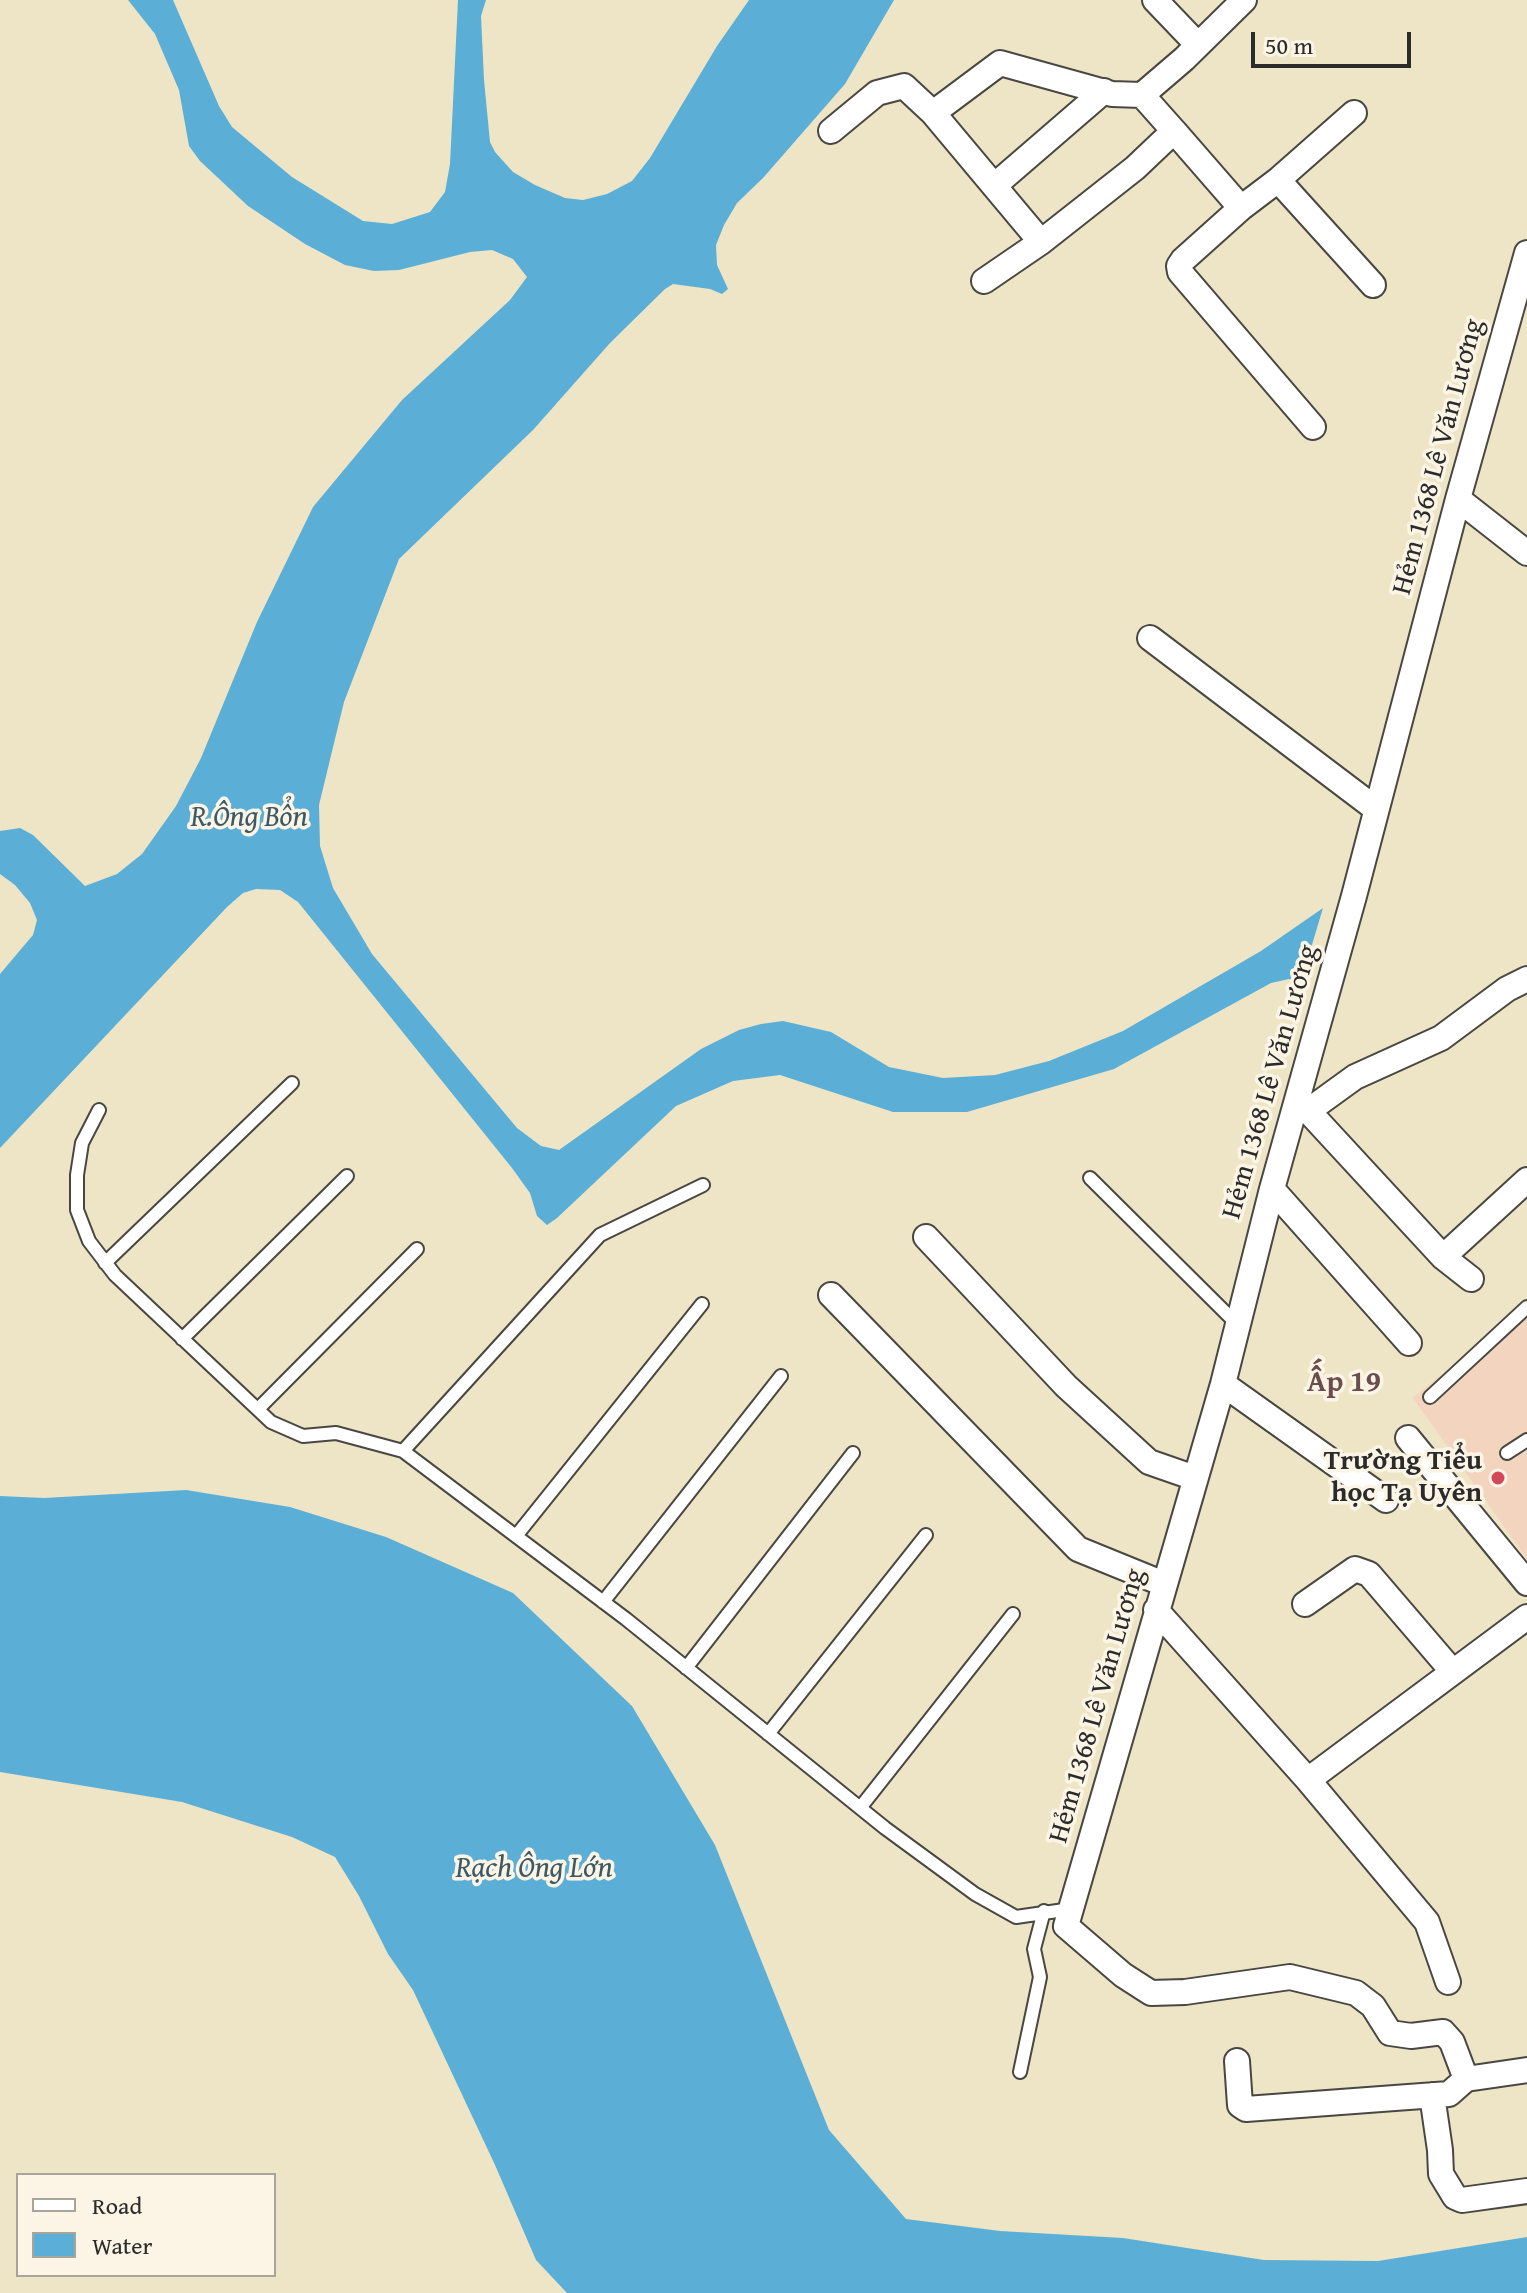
<!DOCTYPE html>
<html>
<head>
<meta charset="utf-8">
<style>
	body { margin:0 }
	#map { position:relative; width:1527px; height:2293px; overflow:hidden; background:#ede5c6; font-family:"Gentium Book Plus",serif }
	canvas { display:block }
	.legend { position:absolute; left:16px; top:2173px; width:260px; height:104px; box-sizing:border-box; background:#fcf5e5; border:2px solid #a8a49b; margin:0; padding:10px 14px; list-style:none; font-size:24px; color:#2b2b2b }
	.legend li { display:flex; align-items:center; gap:16px; height:40px }
	.legend b { width:40px; border:2px solid #a8a49b }
	.scale { position:absolute; left:1251px; top:32px; width:160px; height:36px; box-sizing:border-box; border:4px solid #2b2b2b; border-top:0; padding-left:10px; font-size:24px; line-height:28px; white-space:nowrap; color:#2b2b2b; -webkit-text-stroke:6px #fcf5e5; paint-order:stroke }
</style>
</head>
<body>
<div id="map">
<canvas width="1527" height="2293"></canvas>
<ul class="legend">
<li><b style="height:10px;background:#fff"></b>Road</li>
<li><b style="height:22px;background:#5bafd7"></b>Water</li>
</ul>
<div class="scale">50 m</div>
</div>
<script>
const ctx = document.querySelector('canvas').getContext('2d');
ctx.lineJoin = 'round';
function fillPath(path, color) { ctx.fillStyle = color; ctx.fill(path, 'evenodd'); }
const toPath = rows => new Path2D(rows.map(r => 'M' + r).join(''));
function stroke(path, color, width, dash) { ctx.strokeStyle = color; ctx.lineWidth = width; ctx.lineCap = dash ? 'butt' : 'round'; ctx.setLineDash(dash || []); ctx.stroke(path); }
function drawText(font, color, halo, rows, align = 'center') {
  ctx.font = font + ' "Gentium Book Plus",serif'; ctx.lineWidth = 7; ctx.setLineDash([]); ctx.textBaseline = 'middle'; ctx.strokeStyle = halo; ctx.fillStyle = color; for (const [text, x, y, turn = 0] of rows) {
    ctx.save(); ctx.translate(x, y); ctx.rotate((+turn || 0) * Math.PI / 180); ctx.textAlign = isNaN(turn) ? turn : align; if (halo) ctx.strokeText(text, 0, 0); ctx.fillText(text, 0, 0); ctx.restore();
  }
}
fillPath(toPath([
	[1527,1306,1527,1559,1413,1398]
]), '#f3d4bf');
fillPath(toPath([
	[128,0,173,0,219,106,232,127,292,177,363,221,392,224,430,212,445,192,450,164,458,0,486,0,481,16,484,80,490,142,495,152,513,172,535,185,565,198,583,200,607,194,632,181,650,158,717,46,749,0,894,0,845,84,763,178,737,203,724,225,716,245,717,265,728,289,722,294,710,289,673,284,665,289,610,343,533,430,399,559,344,702,319,805,320,846,333,888,372,954,517,1128,541,1146,559,1150,701,1049,739,1030,761,1024,783,1021,831,1032,889,1067,943,1078,995,1075,1049,1061,1123,1031,1261,951,1323,908,1299,988,1297,982,1289,979,1271,983,1114,1069,967,1112,893,1112,780,1075,733,1081,676,1106,557,1218,547,1225,537,1216,530,1193,512,1168,298,902,280,890,256,889,243,893,227,907,0,1148,0,974,33,935,37,920,30,903,15,885,0,874,0,831,20,828,33,835,85,886,117,874,142,854,176,806,201,758,257,622,313,507,402,400,510,300,527,277,513,259,492,250,470,252,399,270,374,271,345,265,305,244,248,206,200,161,189,146,179,90,155,34],
	[186,1490,290,1507,386,1537,513,1593,632,1706,715,1845,829,2130,906,2219,1000,2231,1123,2238,1264,2260,1378,2261,1527,2237,1527,2293,567,2293,536,2260,495,2165,413,1990,388,1954,359,1896,335,1857,292,1837,182,1802,0,1772,0,1496,44,1498]
]), '#5bafd7');
const service = toPath([
	[99,1110,82,1143,77,1175,77,1210,89,1241,115,1275,271,1422,303,1436,336,1433,403,1451,626,1619,885,1828,975,1894,1016,1917,1071,1909],
	[1090,1178,1237,1324],
	[105,1263,292,1083],
	[182,1339,347,1176],
	[1430,1397,1527,1307],
	[258,1409,417,1249],
	[403,1451,600,1235,703,1185],
	[1507,1453,1527,1440],
	[516,1536,702,1304],
	[603,1602,781,1376],
	[686,1668,853,1453],
	[768,1734,926,1535],
	[860,1808,1013,1614],
	[1020,2072,1040,1977,1034,1949,1044,1911]
]);
const minor = toPath([
	[1155,0,1198,45],
	[933,113,1000,63,1112,94,1142,95,1184,59,1244,0],
	[831,131,877,93,904,86,933,113,1041,242,984,281],
	[1174,131,1241,208,1278,180,1354,113],
	[1278,180,1373,285],
	[994,186,1104,91],
	[1241,208,1183,260,1179,266,1180,272,1313,427],
	[1041,242,1135,168,1174,131,1142,95],
	[1458,499,1527,553],
	[1150,638,1376,809],
	[1298,1100,1443,1257,1471,1279],
	[1308,1111,1355,1077,1441,1038,1507,989,1527,979],
	[1272,1189,1409,1343],
	[926,1237,1066,1386,1149,1462,1195,1478],
	[1443,1257,1527,1180],
	[831,1295,1078,1549,1164,1584],
	[1223,1384,1386,1500],
	[1408,1438,1527,1583],
	[1305,1604,1355,1569,1369,1574,1453,1672],
	[1156,1610,1308,1780,1427,1922,1448,1982],
	[1308,1780,1527,1617],
	[1237,2061,1240,2105,1246,2109,1449,2094,1466,2079,1527,2070],
	[1466,2079,1452,2042,1443,2032,1411,2036,1390,2033,1373,2006,1356,1993,1290,1977,1185,1992,1151,1993,1123,1975,1066,1926,1223,1384,1272,1189,1354,896,1458,499,1527,253],
	[1432,2095,1440,2150,1441,2174,1455,2197,1462,2200,1527,2191]
]);
stroke(service, '#484742', 16);
stroke(minor, '#484742', 28);
stroke(service, '#fff', 12);
stroke(minor, '#fff', 24);
for (const [x, y, r, color] of [
	[1498,1478,8,"#d1495b"]
]) { const dot = new Path2D(); dot.arc(x, y, r, 0, 2 * Math.PI); ctx.fillStyle = color; ctx.fill(dot); stroke(dot, '#fcf5e5', 3); }
drawText('28px', '#2b2b2b', '#fcf5e5', [
	["Hẻm 1368 Lê Văn Lương",1439,457,-75],
	["Hẻm 1368 Lê Văn Lương",1271,1082,-74],
	["Hẻm 1368 Lê Văn Lương",1098,1706,-74]
]);
drawText('bold 28px', '#2b2b2b', '#fcf5e5', [
	["Trường Tiểu",1482,1462],
	["học Tạ Uyên",1482,1494]
], 'right');
drawText('italic 30px', '#3c5967', '#fcf5e5', [
	["R.Ông Bổn",249,818],
	["Rạch Ông Lớn",534,1869]
]);
drawText('bold 30px', '#6b4d4d', '#fcf5e5', [
	["Ấp 19",1344,1383]
]);
</script>
</body>
</html>
